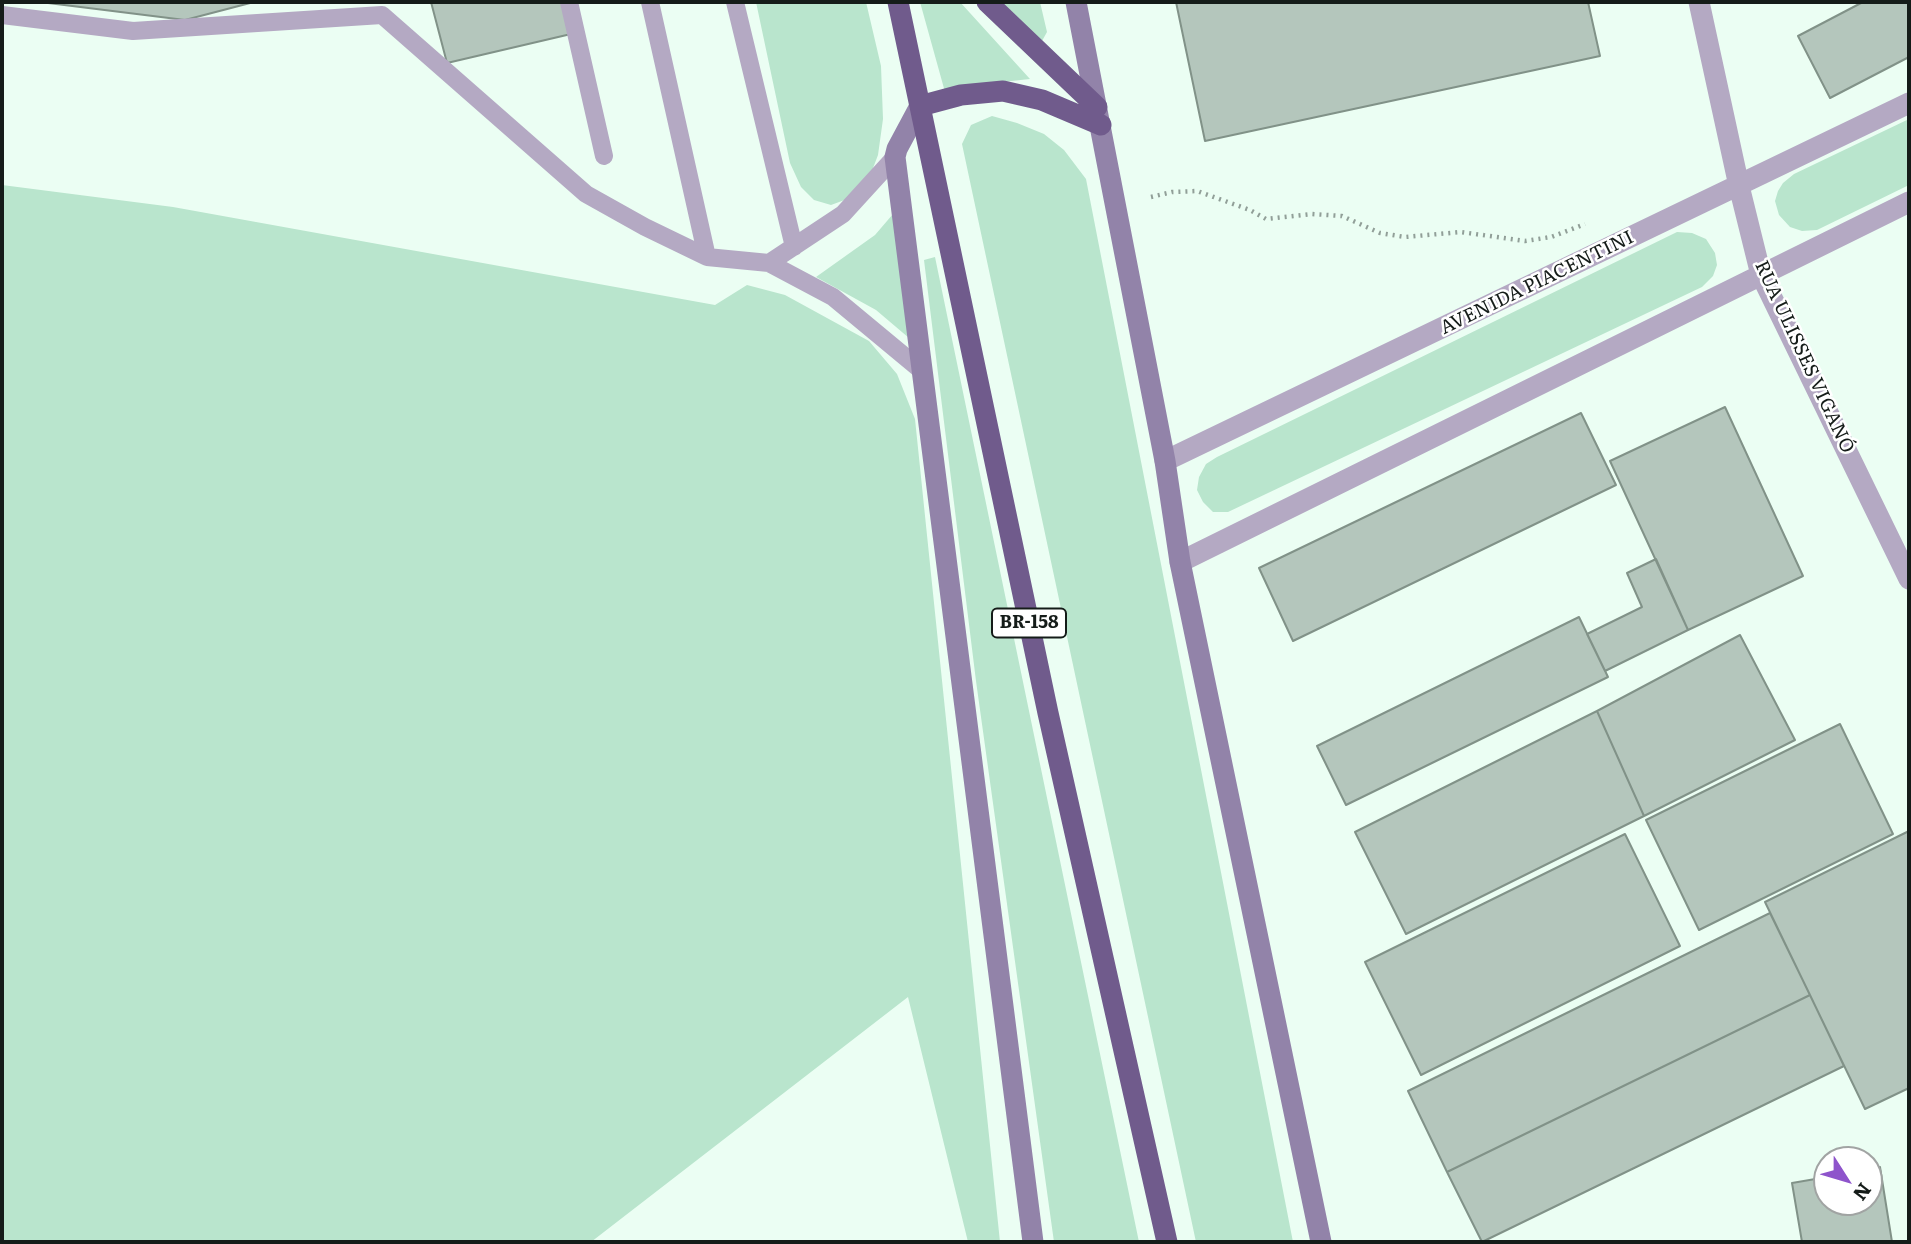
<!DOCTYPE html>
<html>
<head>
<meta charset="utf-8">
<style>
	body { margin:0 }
	#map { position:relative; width:1911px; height:1244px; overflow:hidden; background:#ebfef3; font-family:Literata,serif }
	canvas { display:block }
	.frame { position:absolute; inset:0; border:4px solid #151c19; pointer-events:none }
	.north { position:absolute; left:1813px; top:1146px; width:70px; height:70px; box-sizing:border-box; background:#fff; border:2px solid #a1a4a3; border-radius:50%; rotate:127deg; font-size:19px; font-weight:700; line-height:28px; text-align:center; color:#151c19 }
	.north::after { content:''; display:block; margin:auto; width:24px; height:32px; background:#8e54cb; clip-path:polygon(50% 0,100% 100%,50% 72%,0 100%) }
</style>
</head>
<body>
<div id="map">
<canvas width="1911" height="1244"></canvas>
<div class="frame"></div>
<div class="north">N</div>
</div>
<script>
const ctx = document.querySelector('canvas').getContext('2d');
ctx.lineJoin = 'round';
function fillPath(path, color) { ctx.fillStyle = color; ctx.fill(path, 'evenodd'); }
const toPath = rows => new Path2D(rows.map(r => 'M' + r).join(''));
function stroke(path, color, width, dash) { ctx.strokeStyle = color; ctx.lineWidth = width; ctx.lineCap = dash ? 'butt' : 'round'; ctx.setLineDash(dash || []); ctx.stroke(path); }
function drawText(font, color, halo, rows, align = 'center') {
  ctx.font = font + ' Literata,serif'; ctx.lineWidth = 5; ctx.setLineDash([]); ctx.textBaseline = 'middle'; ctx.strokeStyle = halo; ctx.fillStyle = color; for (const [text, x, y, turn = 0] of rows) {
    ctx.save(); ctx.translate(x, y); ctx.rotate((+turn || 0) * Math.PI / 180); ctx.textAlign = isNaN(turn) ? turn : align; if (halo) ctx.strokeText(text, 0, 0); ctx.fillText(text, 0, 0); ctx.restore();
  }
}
fillPath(toPath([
	[756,2,866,2,881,66,883,119,878,155,870,176,850,198,831,205,814,200,801,187,790,163],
	[920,2,960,2,1030,79,974,85,945,92],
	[999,2,1040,2,1047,32,1042,41],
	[992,116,1017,123,1044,134,1064,150,1086,179,1293,1242,1196,1242,962,144,971,125],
	[1909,119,1909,185,1817,230,1802,231,1790,227,1779,215,1775,201,1778,191,1783,183,1794,174],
	[2,185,173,207,715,305,747,285,785,295,869,341,897,374,915,419,1000,1242,968,1242,908,997,591,1242,2,1242],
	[893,214,909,338,876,310,816,277,875,235],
	[1677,232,1692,233,1706,239,1715,253,1717,265,1713,276,1702,287,1228,512,1213,512,1203,502,1197,490,1199,477,1206,464,1217,457],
	[935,257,1139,1242,1054,1242,976,681,924,260]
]), '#b9e5cd');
const building = toPath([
	[40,2,254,2,185,20,40,2],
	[431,2,564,2,571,34,447,63,431,2],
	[1176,2,1588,2,1600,56,1205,141,1176,2],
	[1863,2,1909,2,1909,57,1830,98,1798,36,1863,2],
	[1725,407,1803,576,1688,630,1610,461,1725,407],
	[1581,413,1616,485,1293,641,1259,568,1581,413],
	[1656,559,1688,630,1605,671,1587,634,1642,607,1627,573,1656,559],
	[1579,617,1608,677,1346,805,1317,746,1579,617],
	[1740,635,1795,740,1644,816,1597,711,1740,635],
	[1597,711,1644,816,1406,934,1355,832,1597,711],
	[1840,724,1893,834,1699,930,1646,820,1840,724],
	[1909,831,1909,1088,1865,1109,1765,902,1909,831],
	[1625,834,1680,946,1421,1075,1365,962,1625,834],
	[1770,913,1810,995,1447,1172,1408,1091,1770,913],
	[1810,995,1844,1066,1482,1242,1447,1172,1810,995],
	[1880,1167,1892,1242,1802,1242,1792,1183,1827,1177,1827,1202,1869,1202,1869,1169,1880,1167]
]);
fillPath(building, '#b4c6bc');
stroke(building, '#819288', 2);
stroke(toPath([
	[1151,197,1172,192,1197,191,1250,210,1266,219,1312,214,1342,216,1380,233,1405,237,1461,232,1525,241,1551,237,1585,224]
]), '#919f98', 4.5, [2, 5]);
stroke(toPath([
	[569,2,604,156],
	[650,2,707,257],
	[735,2,794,247],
	[2,15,133,31,382,15,586,194,645,227,707,257,769,263,833,297,921,370],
	[769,263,843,214,895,157]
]), '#b4a9c3', 18);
stroke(toPath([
	[1699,2,1739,186,1761,275,1909,579],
	[1165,461,1909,103],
	[1180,562,1909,202]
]), '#b4a9c3', 21);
stroke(toPath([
	[1076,2,1165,461,1180,562,1321,1242],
	[920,106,897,149,895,157,1033,1242]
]), '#9283a9', 21);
stroke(toPath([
	[898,2,1048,713,1167,1242],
	[987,2,1097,107],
	[920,106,961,95,1003,91,1042,100,1101,125]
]), '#705b8c', 21);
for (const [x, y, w] of [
	[1029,623,74]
]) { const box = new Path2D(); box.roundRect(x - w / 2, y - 14.5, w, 29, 5); ctx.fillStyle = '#fff'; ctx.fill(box); stroke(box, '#151c19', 2); }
drawText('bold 18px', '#151c19', null, [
	["BR-158",1029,623]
]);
drawText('19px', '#151c19', '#fff', [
	["AVENIDA PIACENTINI",1537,283,-26],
	["RUA ULISSES VIGANÓ",1804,357,65]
]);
</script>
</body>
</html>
